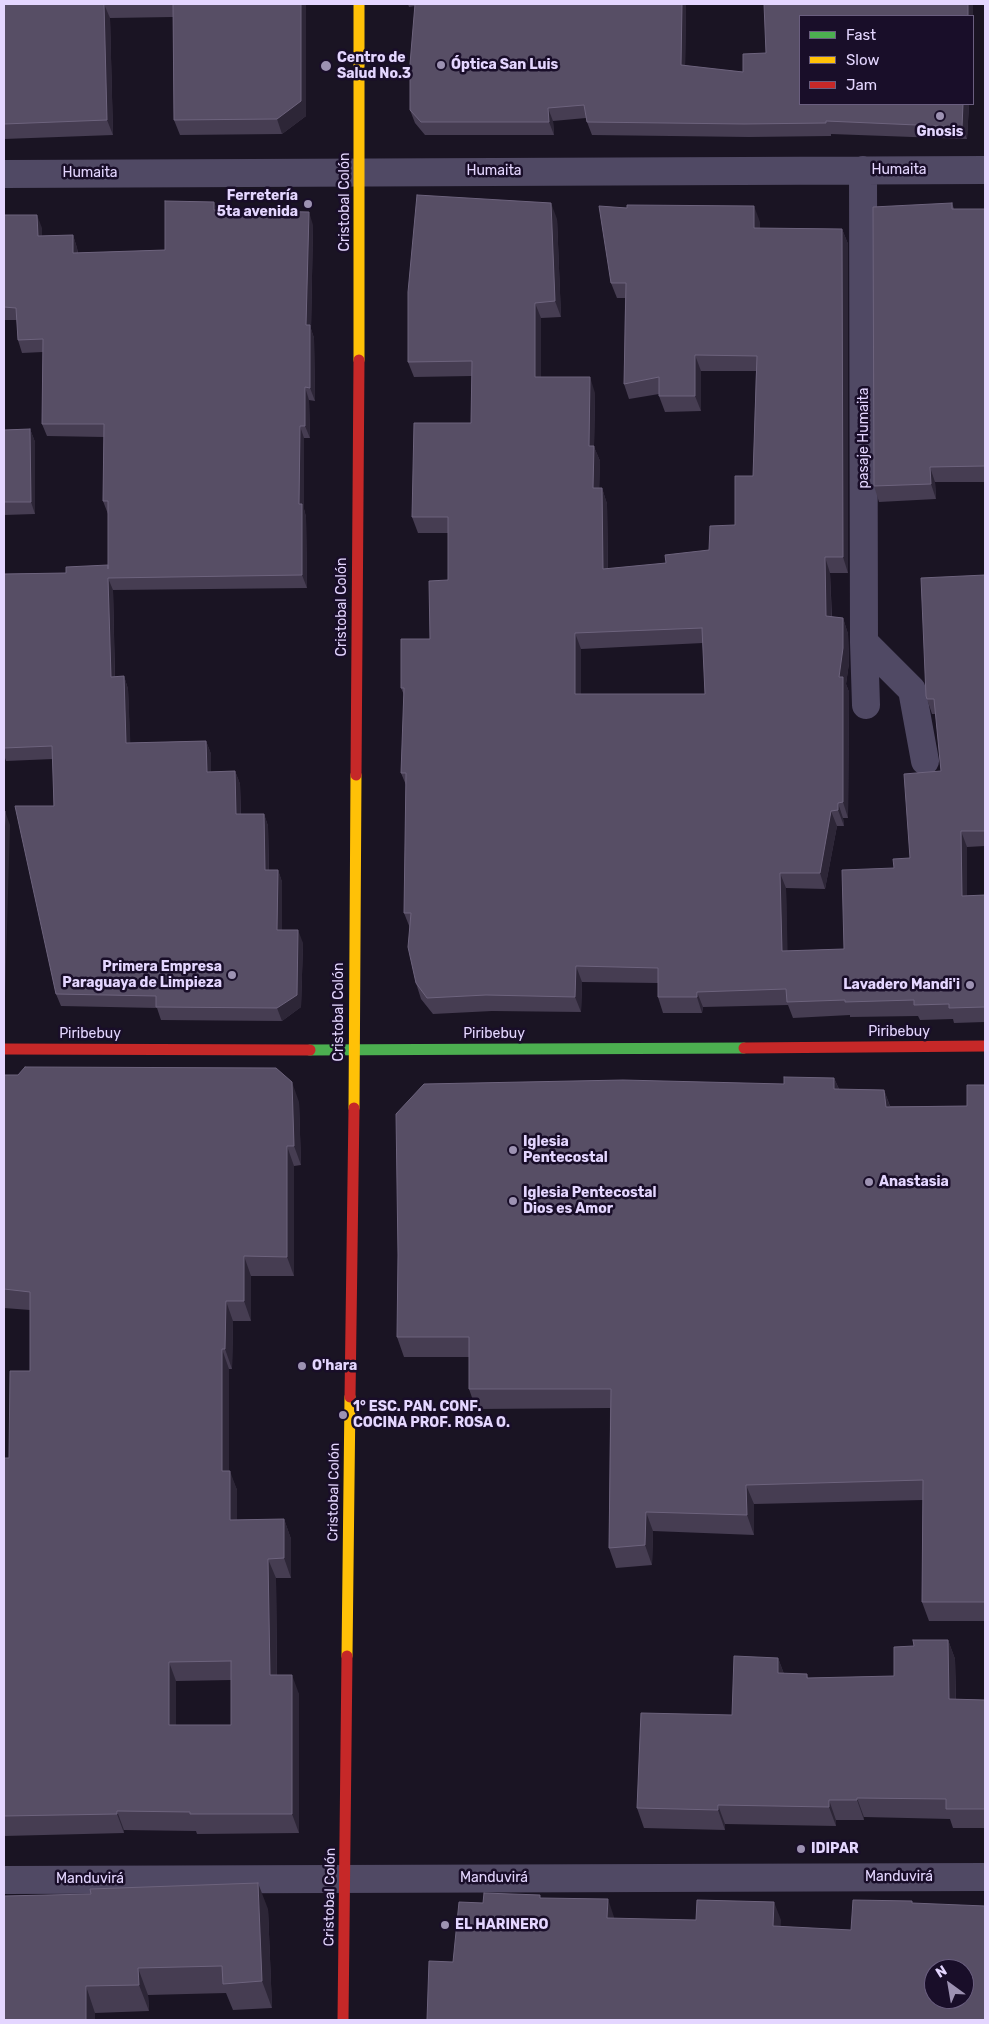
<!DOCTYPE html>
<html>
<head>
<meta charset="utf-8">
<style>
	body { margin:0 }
	#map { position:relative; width:989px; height:2024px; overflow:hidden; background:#1a1423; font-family:Rubik,sans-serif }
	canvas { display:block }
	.frame { position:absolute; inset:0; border:5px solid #e4d6ff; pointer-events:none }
	.legend { position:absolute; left:799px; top:15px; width:175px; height:90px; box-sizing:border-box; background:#190e29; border:1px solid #6a5e7f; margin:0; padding:6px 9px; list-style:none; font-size:15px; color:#e4d6ff }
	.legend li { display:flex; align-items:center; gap:10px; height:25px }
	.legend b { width:25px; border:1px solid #6a5e7f }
	.north { position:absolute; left:924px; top:1959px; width:50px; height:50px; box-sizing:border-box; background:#190e29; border:1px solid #6a5e7f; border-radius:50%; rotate:328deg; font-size:14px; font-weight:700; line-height:20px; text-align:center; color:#e4d6ff }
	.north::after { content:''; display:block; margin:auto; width:18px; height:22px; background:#9d92b2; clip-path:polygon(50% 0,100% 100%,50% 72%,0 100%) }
</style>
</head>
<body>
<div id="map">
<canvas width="989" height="2024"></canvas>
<div class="frame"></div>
<ul class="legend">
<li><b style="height:6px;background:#4caf50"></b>Fast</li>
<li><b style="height:6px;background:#ffc107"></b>Slow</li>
<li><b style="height:6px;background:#c62828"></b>Jam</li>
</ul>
<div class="north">N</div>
</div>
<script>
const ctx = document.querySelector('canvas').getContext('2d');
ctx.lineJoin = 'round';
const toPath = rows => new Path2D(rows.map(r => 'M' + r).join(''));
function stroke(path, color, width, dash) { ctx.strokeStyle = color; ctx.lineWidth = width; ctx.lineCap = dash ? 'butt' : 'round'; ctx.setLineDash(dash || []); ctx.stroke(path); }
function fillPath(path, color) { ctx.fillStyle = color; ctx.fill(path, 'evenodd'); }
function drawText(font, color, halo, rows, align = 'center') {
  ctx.font = font + ' Rubik,sans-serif'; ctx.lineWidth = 5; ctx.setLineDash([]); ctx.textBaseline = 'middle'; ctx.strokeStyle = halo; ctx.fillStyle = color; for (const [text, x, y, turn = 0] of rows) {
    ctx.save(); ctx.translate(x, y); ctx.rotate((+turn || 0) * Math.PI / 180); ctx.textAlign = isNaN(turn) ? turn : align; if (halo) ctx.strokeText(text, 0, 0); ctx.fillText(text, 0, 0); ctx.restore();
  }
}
stroke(toPath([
	[863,170,864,642,866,705],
	[4,174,985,170],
	[864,642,912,690,925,761],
	[4,1880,985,1877]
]), '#504964', 28);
stroke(toPath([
	[310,1050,744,1048]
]), '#4caf50', 11);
stroke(toPath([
	[359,4,359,360],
	[354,1108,356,775],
	[347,1656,350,1397]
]), '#ffc107', 11);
stroke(toPath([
	[356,775,359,360],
	[744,1048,985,1046],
	[4,1049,310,1050],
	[350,1397,354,1108],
	[343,2020,347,1656]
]), '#c62828', 11);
fillPath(toPath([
	[4,4,306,4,306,116,282,134,180,135,174,120,173,17,110,18,113,135,4,139],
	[408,4,686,4,685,66,743,72,766,53,973,4,973,19,973,16,800,104,969,104,967,139,831,134,831,136,749,137,592,135,587,122,586,118,553,121,554,135,425,135,415,123,410,110,415,6,409,7],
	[214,202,217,210,313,225,311,329,314,338,315,401,309,400,310,438,304,438,304,509,306,517,307,588,113,590,115,677,124,676,128,689,130,743,206,741,211,754,211,772,235,771,240,784,241,814,264,814,268,826,269,870,278,870,282,882,282,930,303,943,301,1007,282,1021,161,1020,157,1008,61,1006,56,994,53,759,6,761,4,755,4,574,66,573,108,565,108,514,103,501,104,437,47,436,42,424,43,352,22,353,18,340,17,320,4,320,4,215,42,228,42,236,73,235,77,248,78,253,165,250],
	[952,203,954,209,985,209,985,482,935,482,936,499,879,502,874,486],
	[557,219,561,317,541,318,541,377,595,393,594,447,600,461,599,488,602,488,607,504,608,569,666,563,709,550,735,525,753,476,756,371,701,371,701,411,665,412,659,396,659,394,629,399,624,384,625,298,617,298,611,283,760,222,760,228,842,229,848,244,848,573,830,573,832,617,843,618,848,634,849,663,846,684,849,692,848,818,843,818,844,826,837,826,825,889,786,888,787,951,844,949,894,868,910,858,941,771,936,714,932,714,927,699,985,575,985,846,967,847,967,896,985,895,985,1022,954,1023,953,1019,920,1020,918,1016,850,1017,850,1015,793,1018,788,1005,703,1007,702,1013,663,1013,658,997,658,983,582,982,581,1012,492,1011,433,1014,421,999,416,983,410,928,404,913,406,785,401,773,404,695,401,688,430,639,448,580,448,533,418,533,412,517,471,423,472,376,414,377,408,362],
	[703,643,705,694,581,694,581,649],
	[30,429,35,442,35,514,4,515,4,430],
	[4,1075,299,1102,301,1165,294,1166,294,1276,251,1276,251,1321,233,1321,232,1369,229,1369,229,1471,237,1490,237,1520,284,1519,291,1539,291,1578,276,1578,277,1675,299,1694,299,1833,197,1834,196,1831,124,1830,124,1833,4,1836,4,1458,9,1458,30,1371,30,1310,4,1308],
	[231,1680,231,1725,176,1725,176,1681],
	[834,1078,839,1089,884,1090,890,1106,967,1106,985,1085,985,1621,929,1621,922,1602,923,1500,754,1504,754,1535,653,1531,652,1565,616,1568,609,1548,610,1408,476,1409,469,1389,469,1357,404,1357,397,1337,784,1084],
	[948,1640,955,1659,956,1699,985,1700,985,1828,953,1828,950,1819,864,1817,864,1820,836,1820,836,1826,725,1824,725,1830,644,1828,637,1808,732,1715,778,1658,784,1674,807,1674,808,1678,894,1676,914,1646],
	[268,1909,272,2008,233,2010,226,1993,148,1995,149,2011,95,2013,95,2020,4,2020]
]), '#463d52');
fillPath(toPath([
	[104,4,110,18,113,135,107,120],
	[301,4,306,4,306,116,282,134,277,119],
	[682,4,686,4,685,78,681,65],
	[968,4,973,4,973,19,973,16,968,16],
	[963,104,969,104,967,139,962,127],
	[548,108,553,121,554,135,549,122],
	[214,202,218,214,214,210],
	[551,203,557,219,561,317,555,301],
	[754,206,760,222,760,244,754,228],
	[309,212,313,225,311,329,314,338,315,401,310,388,306,325],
	[37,215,42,228,42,249,38,236],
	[842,229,848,244,848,573,843,557],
	[73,235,77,248,78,266,73,253],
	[535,303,541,318,541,392,535,377],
	[695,355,701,371,701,411,695,396],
	[590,377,595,393,594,447,600,461,599,504,593,488,589,446],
	[305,387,309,400,310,438,305,426],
	[300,426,304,438,304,509,306,517,307,588,302,575,299,504],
	[30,429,35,442,35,514,31,502],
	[930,467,935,482,936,499,931,484],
	[602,488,607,504,608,585,603,569],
	[825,557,830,573,832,632,826,616],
	[108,578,113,590,115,690,111,677],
	[843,618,848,634,849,663,846,684,849,692,848,818,843,802,839,677],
	[575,633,581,649,581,710,575,694],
	[124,676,128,689,131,756,126,743],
	[206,741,211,754,211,785,207,772],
	[235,771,240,784,241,827,236,814],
	[838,803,843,818,844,826,838,810],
	[5,811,10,825,5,997,4,994,4,842],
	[831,811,837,826,825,889,820,873],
	[264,814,268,826,269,882,265,870],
	[961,831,967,847,967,912,962,896],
	[278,870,282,882,282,942,277,930],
	[780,873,786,888,788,966,782,951],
	[298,930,303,943,301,1007,282,1021,277,1008],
	[576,966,582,982,581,1012,575,997],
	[697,992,703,1007,702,1013,697,997],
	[834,1078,842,1097,834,1089],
	[292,1082,299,1102,301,1165,294,1146],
	[884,1090,891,1110,886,1107],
	[287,1146,294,1166,294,1276,287,1257],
	[244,1256,251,1276,251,1321,244,1301],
	[226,1301,233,1321,232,1369,225,1349],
	[222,1349,229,1369,229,1490,222,1471],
	[230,1471,237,1490,237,1539,230,1520],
	[746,1485,754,1504,754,1535,747,1515],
	[646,1512,653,1531,652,1565,645,1545],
	[284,1519,291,1539,291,1578,284,1558],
	[268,1559,276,1578,277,1694,270,1675],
	[948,1640,955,1659,956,1718,949,1699],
	[778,1658,785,1677,778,1673],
	[169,1662,176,1681,176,1745,169,1725],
	[292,1675,299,1694,299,1833,292,1814],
	[857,1798,864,1817,864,1820,857,1800],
	[829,1800,836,1820,836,1826,829,1807],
	[718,1805,725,1824,725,1830,718,1810],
	[117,1811,124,1830,124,1833,117,1814],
	[258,1883,268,1909,272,2008,262,1981],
	[608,1899,614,1917,614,1936,607,1918],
	[774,1902,781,1920,780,1944,773,1926],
	[138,1968,148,1995,149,2011,139,1985],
	[86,1986,95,2013,95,2020,86,2020]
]), '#2d2637');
const building = toPath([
	[4,4,104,4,107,120,4,124,4,4],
	[173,4,301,4,301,101,277,119,174,120,173,4],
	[415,4,682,4,681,65,743,72,743,54,766,53,764,4,968,4,968,16,800,16,800,104,963,104,962,127,826,121,826,123,744,124,587,122,584,105,548,108,549,122,421,122,410,110,410,64,415,4],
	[417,195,551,203,555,301,535,303,535,377,590,377,589,446,594,446,593,488,602,488,603,569,666,563,665,555,709,550,710,526,735,525,735,476,753,476,757,356,695,355,695,396,659,396,659,377,624,384,626,283,611,283,599,206,627,208,627,205,754,206,754,228,842,229,843,557,825,557,826,616,843,618,843,648,839,677,843,677,843,802,838,803,838,810,831,811,820,873,780,873,782,951,844,949,842,870,894,868,893,859,910,858,904,774,941,771,934,699,927,699,926,696,921,578,985,575,985,831,961,831,962,896,985,895,985,1007,949,1008,949,1004,914,1005,914,1000,845,1002,845,1000,787,1002,786,989,697,992,697,997,658,997,658,968,576,966,575,997,486,995,427,998,416,983,408,947,411,913,404,913,406,773,401,773,404,688,401,688,401,639,430,639,429,581,448,580,448,517,412,517,414,423,471,423,472,361,408,362,408,292,417,195],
	[702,628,705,694,575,694,575,633,702,628],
	[165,201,214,202,214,210,309,212,306,325,310,325,310,388,305,387,305,426,300,426,299,504,302,504,302,575,108,578,111,677,124,676,126,743,206,741,207,772,235,771,236,814,264,814,265,870,278,870,277,930,298,930,297,995,277,1008,156,1007,156,996,56,994,15,806,54,806,52,746,4,748,4,574,66,573,66,567,108,565,108,569,108,501,103,501,104,424,42,424,43,339,18,340,16,308,4,307,4,215,37,215,38,236,73,235,73,253,165,250,165,201],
	[952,203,952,209,985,209,985,466,930,467,931,484,874,486,873,207,952,203],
	[30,429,31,502,4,502,4,430,30,429],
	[4,811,5,811,4,842,4,811],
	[25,1067,276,1068,292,1082,294,1146,287,1146,287,1257,244,1256,244,1301,226,1301,225,1349,222,1349,222,1471,230,1471,230,1520,284,1519,284,1558,268,1559,270,1675,292,1675,292,1814,190,1814,190,1812,117,1811,117,1814,4,1816,4,1458,9,1458,10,1371,30,1371,30,1292,4,1289,4,1075,18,1075,25,1067],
	[231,1661,231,1725,169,1725,169,1662,231,1661],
	[784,1077,834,1078,834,1089,884,1090,886,1107,967,1106,967,1085,985,1085,985,1602,922,1602,923,1480,746,1485,747,1515,646,1512,645,1545,609,1548,611,1389,469,1389,469,1337,397,1337,398,1255,396,1114,424,1084,623,1080,784,1084,784,1077],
	[913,1640,948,1640,949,1699,985,1700,985,1809,946,1809,946,1799,857,1798,857,1800,829,1800,829,1807,718,1805,718,1810,637,1808,641,1713,732,1715,734,1656,778,1658,778,1673,807,1674,807,1678,894,1676,894,1647,914,1646,913,1640],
	[258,1883,262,1981,223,1984,222,1966,138,1968,139,1985,86,1986,86,2020,4,2020,4,1896,91,1894,90,1889,258,1883],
	[484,1893,540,1895,540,1898,608,1899,607,1918,696,1920,697,1900,774,1902,773,1926,851,1930,853,1900,912,1901,912,1903,985,1906,985,2020,427,2020,429,1961,453,1962,459,1902,483,1903,484,1893],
	[934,1969,964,1969,964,1999,934,1999,934,1969]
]);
fillPath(building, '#574e65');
stroke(building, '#6d637d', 1);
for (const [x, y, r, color] of [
	[441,65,5,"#9d92b2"],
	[326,66,6,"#9d92b2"],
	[940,116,5,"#9d92b2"],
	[308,204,5,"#9d92b2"],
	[232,975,5,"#9d92b2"],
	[970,985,5,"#9d92b2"],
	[513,1150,5,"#9d92b2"],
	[869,1182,5,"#9d92b2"],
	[513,1201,5,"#9d92b2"],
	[302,1366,5,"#9d92b2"],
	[343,1415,5,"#9d92b2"],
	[801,1849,5,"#9d92b2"],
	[445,1925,5,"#9d92b2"]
]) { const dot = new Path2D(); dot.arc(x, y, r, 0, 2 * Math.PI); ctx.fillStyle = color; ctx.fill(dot); stroke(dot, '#190e29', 2); }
drawText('bold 14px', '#e4d6ff', '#190e29', [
	["Centro de",337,58],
	["Salud No.3",337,74],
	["Óptica San Luis",451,65],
	["Gnosis",940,132,"center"],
	["Ferretería",298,196,"right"],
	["5ta avenida",298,212,"right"],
	["Primera Empresa",222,967,"right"],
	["Paraguaya de Limpieza",222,983,"right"],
	["Lavadero Mandi'i",960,985,"right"],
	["Iglesia",523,1142],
	["Pentecostal",523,1158],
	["Anastasia",879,1182],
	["Iglesia Pentecostal",523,1193],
	["Dios es Amor",523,1209],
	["O'hara",312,1366],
	["1° ESC. PAN. CONF.",353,1407],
	["COCINA PROF. ROSA O.",353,1423],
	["IDIPAR",811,1849],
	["EL HARINERO",455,1925]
], 'left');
drawText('14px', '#e4d6ff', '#190e29', [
	["Humaita",899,170],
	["Humaita",494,171],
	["Humaita",90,173],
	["Cristobal Colón",345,202,-90],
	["pasaje Humaita",864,438,-90],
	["Cristobal Colón",342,607,-90],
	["Cristobal Colón",339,1012,-90],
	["Piribebuy",899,1032],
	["Piribebuy",90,1034],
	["Piribebuy",494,1034],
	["Cristobal Colón",334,1492,-89],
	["Manduvirá",899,1877],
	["Manduvirá",494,1878],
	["Manduvirá",90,1879],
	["Cristobal Colón",330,1897,-89]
]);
</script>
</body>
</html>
